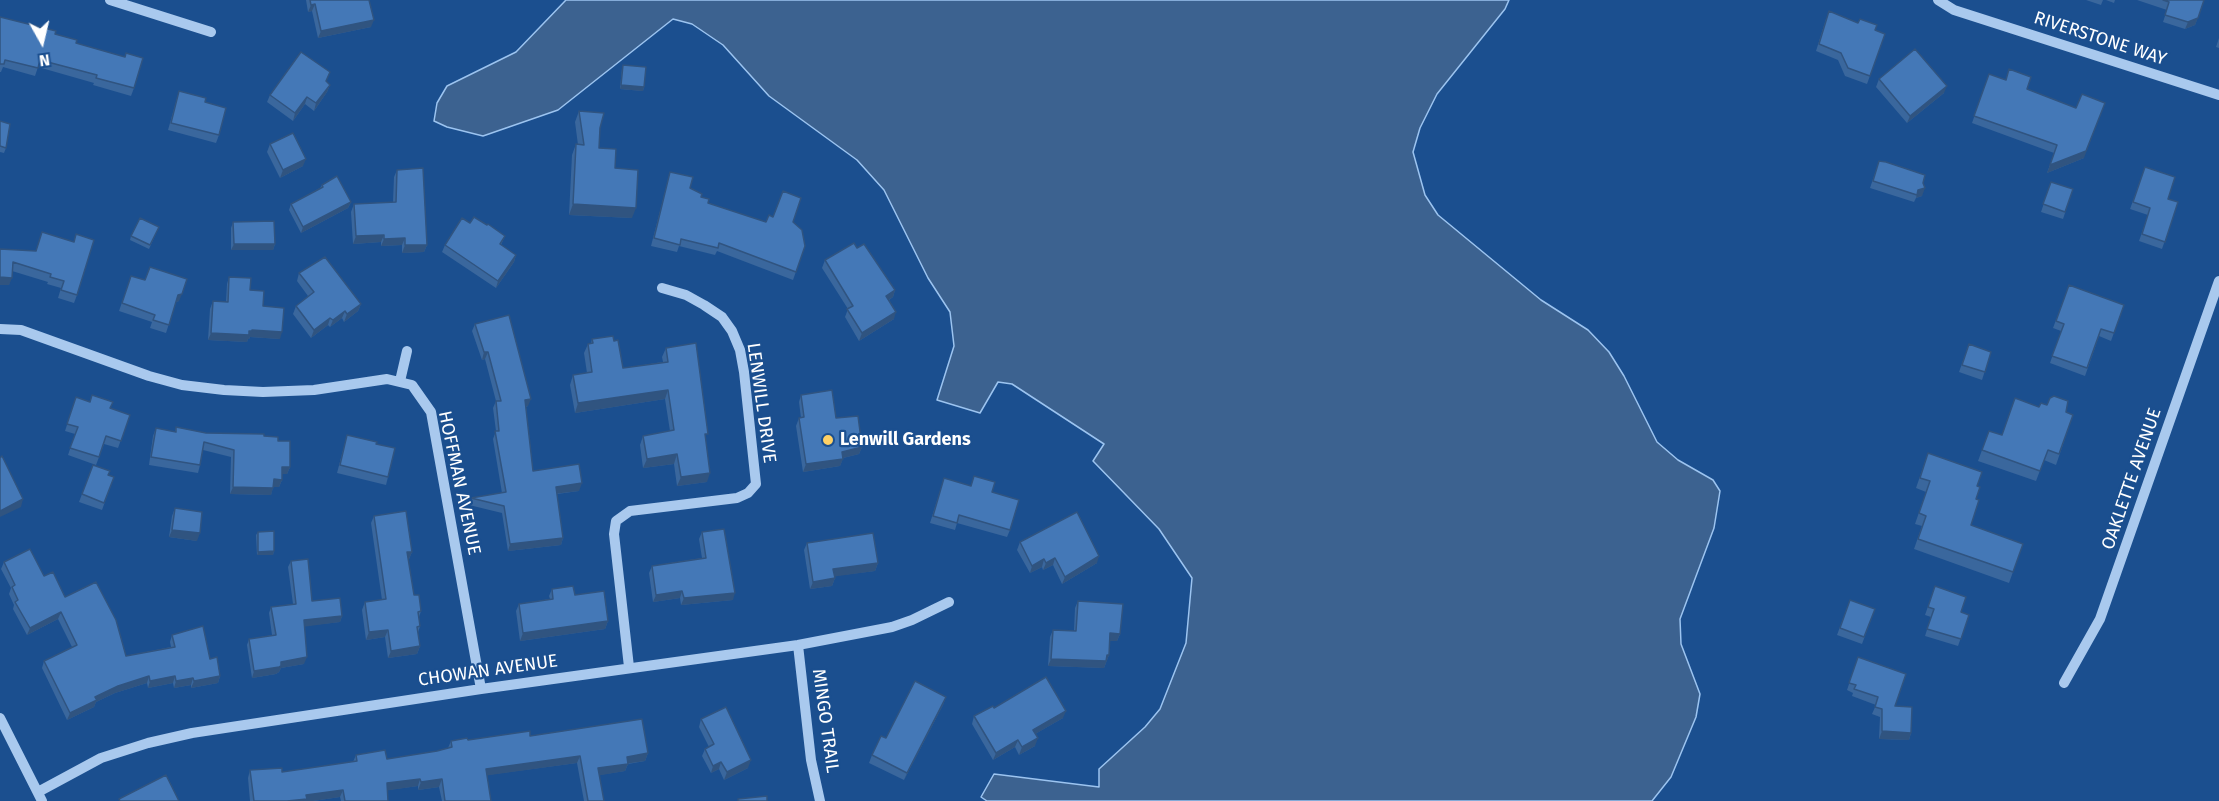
<!DOCTYPE html>
<html>
<head>
<meta charset="utf-8">
<style>
	body { margin:0 }
	#map { position:relative; width:2219px; height:801px; overflow:hidden; background:#1b4f8f; font-family:"Fira Sans",sans-serif }
	canvas { display:block }
	.north { position:absolute; left:12px; top:12px; width:60px; height:60px; -webkit-text-stroke:4px #1b4f8f; paint-order:stroke; rotate:172deg; font-size:16px; font-weight:700; line-height:24px; text-align:center; color:#fff }
	.north::after { content:''; display:block; margin:auto; width:21px; height:27px; background:#fff; clip-path:polygon(50% 0,100% 100%,50% 72%,0 100%) }
</style>
</head>
<body>
<div id="map">
<canvas width="2219" height="801"></canvas>
<div class="north">N</div>
</div>
<script>
const ctx = document.querySelector('canvas').getContext('2d');
ctx.lineJoin = 'round';
function fillPath(path, color) { ctx.fillStyle = color; ctx.fill(path, 'evenodd'); }
const toPath = rows => new Path2D(rows.map(r => 'M' + r).join(''));
function stroke(path, color, width, dash) { ctx.strokeStyle = color; ctx.lineWidth = width; ctx.lineCap = dash ? 'butt' : 'round'; ctx.setLineDash(dash || []); ctx.stroke(path); }
function drawText(font, color, halo, rows, align = 'center') {
  ctx.font = font + ' "Fira Sans",sans-serif'; ctx.lineWidth = 4.5; ctx.setLineDash([]); ctx.textBaseline = 'middle'; ctx.strokeStyle = halo; ctx.fillStyle = color; for (const [text, x, y, turn = 0] of rows) {
    ctx.save(); ctx.translate(x, y); ctx.rotate((+turn || 0) * Math.PI / 180); ctx.textAlign = isNaN(turn) ? turn : align; if (halo) ctx.strokeText(text, 0, 0); ctx.fillText(text, 0, 0); ctx.restore();
  }
}
const water = toPath([
	[566,0,1509,0,1505,9,1437,94,1420,128,1413,152,1425,195,1438,215,1541,300,1588,330,1609,352,1624,376,1657,442,1678,460,1713,480,1720,491,1714,528,1680,619,1681,644,1700,694,1696,717,1671,777,1652,801,987,801,981,797,994,774,1099,787,1099,769,1145,727,1160,709,1186,643,1192,578,1159,529,1093,461,1104,444,1012,384,998,382,980,413,937,400,954,346,950,312,928,278,884,190,857,160,769,96,723,45,692,24,673,19,558,110,483,136,447,127,434,121,437,103,447,86,516,52,566,0]
]);
fillPath(water, '#3c6290');
stroke(water, '#9cc4f0', 1.5);
stroke(toPath([
	[110,0,211,32],
	[1938,0,1954,10,2219,95],
	[0,329,21,330,149,376,182,385,224,390,263,392,314,390,387,379,412,385,431,412,481,689],
	[400,381,407,351],
	[798,645,811,760,820,801],
	[629,667,614,534,616,521,630,511,737,498,748,493,756,484,744,372,740,350,732,331,722,317,704,305,686,295,662,288],
	[2064,683,2100,619,2219,281],
	[0,718,42,801],
	[38,792,101,758,148,743,192,733,481,689,798,645,892,627,912,620,949,602]
]), '#a9c9ee', 10);
fillPath(toPath([
	[306,0,369,0,371,27,318,38,312,11,308,12],
	[2086,0,2103,0,2101,5],
	[2106,0,2115,0,2114,3],
	[2137,0,2204,0,2195,25,2185,29,2163,22,2167,10],
	[0,17,55,34,76,43,125,57,134,88,131,96,93,85,94,83,38,67,35,76,3,67,1,72,0,72],
	[1826,19,1875,30,1885,34,1867,84,1845,76,1838,60,1816,51],
	[2219,38,2219,48,2216,47],
	[623,65,644,87,643,91,620,89,622,68],
	[1989,74,2006,80,2027,89,2084,158,2047,173,2054,153,1972,123],
	[1879,79,1944,93,1907,123,1876,87],
	[326,82,330,85,327,92,314,111,305,104,293,121,267,102,270,95],
	[179,91,205,102,219,135,216,143,168,130],
	[579,111,600,128,599,148,632,218,569,215,572,155,576,144,578,145,575,122],
	[0,121,6,148,4,153,0,152],
	[270,144,303,166,280,178,267,152],
	[1879,161,1923,183,1922,196,1916,198,1914,202,1870,188],
	[2145,167,2168,199,2178,202,2162,249,2139,241,2148,215,2130,209],
	[397,170,427,245,424,252,402,253,402,245,381,246,381,242,353,244,351,212,354,204,393,202,394,177],
	[670,172,708,203,766,222,793,222,805,246,793,280,717,251,715,255,679,246,677,252,651,246],
	[2051,182,2073,189,2063,219,2041,212],
	[322,185,351,202,348,208,301,233,289,210,291,204,320,188],
	[233,222,275,244,273,250,231,250,231,228],
	[470,223,487,225,505,236,501,245,516,255,514,262,496,288,442,252,445,245],
	[159,227,149,249,130,240,131,236],
	[857,248,895,290,893,297,889,300,894,319,859,341,845,317,848,309,822,268,825,260],
	[0,249,36,251,77,295,74,303,58,298,61,288,47,284,48,282,12,271,9,285],
	[299,273,361,304,358,311,344,322,342,318,330,327,328,325,311,338,293,314,296,306,308,296,297,281],
	[131,276,179,301,176,302,166,333,150,328,152,322,119,311],
	[229,277,250,290,263,306,280,339,250,337,249,339,248,339,247,342,208,340,210,309,213,301,226,302,227,284],
	[2069,285,2124,305,2111,341,2099,336,2085,376,2050,363,2061,331,2053,328],
	[475,324,528,406,526,407,533,471,579,491,557,494,563,538,561,545,508,551,502,513,469,505,471,498,502,493,493,439,496,431,493,408,496,401,485,359,482,360,472,331],
	[592,339,614,341,623,368,663,362,662,357,666,348,706,441,707,482,677,486,674,464,643,468,640,445,643,436,670,431,665,399,575,413,570,385,573,375,587,373,584,353,588,344,591,343],
	[1969,344,1991,352,1982,380,1959,372],
	[801,395,836,418,862,447,859,454,843,458,840,466,803,472,796,426,799,418,801,418,799,402],
	[76,397,130,415,118,448,104,444,96,465,68,455,75,434,65,431],
	[2039,407,2066,412,2073,415,2056,465,2044,460,2036,481,1978,461,1989,431,2002,435],
	[176,427,206,433,264,436,278,441,290,467,287,474,282,474,282,480,279,487,273,487,271,495,230,494,231,457,203,450,200,465,198,473,149,465,153,436,156,428,175,432],
	[347,435,376,444,388,477,386,485,337,473],
	[1928,453,1977,486,1976,499,1971,525,2023,544,2009,583,1914,549,1922,526,1915,524,1926,492,1916,488],
	[93,465,108,475,114,477,102,510,79,502],
	[944,478,992,492,1010,530,1007,537,957,523,955,530,930,523],
	[175,508,197,541,169,537,172,516],
	[374,516,412,552,409,559,408,559,414,595,421,611,419,617,420,626,418,633,420,646,417,654,388,658,385,637,366,640,362,610,365,602,382,600,371,523],
	[258,532,274,551,273,555,257,555,256,535],
	[702,532,733,600,681,605,680,598,653,602,649,573,652,566,702,558,699,539],
	[1020,542,1097,563,1062,584,1053,565,1043,570,1042,567,1030,573,1017,550],
	[807,543,878,563,875,571,834,576,835,578,832,586,810,589,804,550],
	[291,561,312,601,342,616,340,622,304,626,304,664,281,668,279,672,276,674,252,678,247,645,249,639,272,635,269,613,271,607,293,604,288,567],
	[4,562,44,576,126,656,171,647,170,642,172,635,210,659,220,676,218,683,191,688,191,685,174,688,173,683,148,688,147,683,115,693,96,702,94,707,67,720,42,668,44,661,72,647,58,619,27,635,13,609,14,605,9,594,11,588,1,569],
	[1935,586,1961,612,1969,615,1958,646,1925,636,1931,617,1925,615],
	[552,589,608,621,605,629,520,641,516,611,519,604,550,599,549,596],
	[1850,600,1875,609,1862,644,1837,635],
	[1078,601,1120,634,1117,641,1110,641,1109,655,1104,668,1048,666,1050,637,1053,630,1074,631,1075,608],
	[1858,657,1895,706,1911,733,1909,740,1879,739,1880,717,1872,714,1876,705,1852,696,1853,693,1847,690],
	[946,697,943,705,904,780,869,763,872,755,886,738],
	[994,708,1063,718,1035,734,1035,746,1019,755,1015,747,993,760,972,724,974,716],
	[701,719,748,768,724,780,719,769,711,773,702,756,705,749,709,747,699,727],
	[530,736,648,753,645,761,628,764,625,771,599,775,604,801,584,801,577,763,487,775,491,801,442,801,439,787,418,790,418,786,388,790,388,801,341,801,340,797,313,801,250,801,248,778,250,770,282,772,353,762,356,755,387,759,437,751,448,748,451,741]
]), '#3a679d');
fillPath(toPath([
	[315,4,312,11,308,12,311,5],
	[2198,18,2195,25,2185,29,2188,22],
	[374,20,371,27,318,38,321,31],
	[330,85,327,92,314,111,316,103],
	[621,85,644,87,643,91,620,89],
	[1947,86,1944,93,1907,123,1910,116],
	[307,97,305,104,293,121,295,113],
	[2105,103,2084,158,2047,173,2050,165],
	[306,159,303,166,280,178,283,170],
	[1925,188,1922,196,1916,198,1918,190],
	[351,202,348,208,301,233,303,227],
	[573,204,636,208,632,218,569,215],
	[384,235,381,242,353,244,356,236],
	[405,238,402,245,381,246,384,239],
	[234,244,275,244,273,250,231,250],
	[405,245,427,245,424,252,402,253],
	[516,255,514,262,496,288,498,281],
	[0,277,12,278,9,285,0,285],
	[895,290,893,297,884,303,886,296],
	[182,294,179,301,176,302,178,295],
	[361,304,358,311,344,322,347,314],
	[345,311,342,318,330,327,333,320],
	[896,312,894,319,859,341,862,333],
	[330,318,328,325,311,338,314,330],
	[252,330,282,332,280,339,250,337,249,339,248,339,247,342,208,340,211,333],
	[484,352,488,352,485,359,482,360],
	[668,390,665,399,575,413,578,403],
	[531,399,528,406,523,407,525,400],
	[862,447,859,454,839,459,842,452],
	[677,454,674,464,643,468,647,459],
	[843,459,840,466,803,472,806,464],
	[282,467,290,467,287,474,280,474],
	[710,473,707,482,677,486,681,477],
	[274,479,282,480,279,487,271,487],
	[582,483,579,491,553,494,556,487],
	[233,487,273,488,271,495,230,494],
	[23,499,21,507,0,517,0,511],
	[172,530,200,533,197,541,169,537],
	[563,538,561,545,508,551,510,544],
	[274,551,273,555,257,555,258,552],
	[407,552,412,552,409,559,404,560],
	[1099,556,1097,563,1062,584,1065,577],
	[1055,558,1053,565,1043,570,1046,563],
	[1044,559,1042,567,1030,573,1032,566],
	[878,563,875,571,831,577,833,569],
	[835,578,832,586,810,589,813,582],
	[682,591,680,598,653,602,656,595],
	[735,593,733,600,681,605,684,598],
	[61,612,58,619,27,635,30,628],
	[342,616,340,622,302,627,304,620],
	[608,621,605,629,520,641,523,633],
	[388,630,385,637,366,640,369,632],
	[1110,633,1120,634,1117,641,1108,641],
	[420,646,417,654,388,658,391,651],
	[1109,655,1104,668,1048,666,1051,659],
	[307,657,304,664,281,668,279,672,276,674,252,678,254,671,281,662],
	[149,676,147,683,115,693,96,702,94,707,67,720,70,713,95,697,118,686],
	[175,676,173,683,148,688,150,681],
	[220,676,218,683,191,688,194,681],
	[193,678,191,685,174,688,176,681],
	[946,697,943,705,904,780,907,773],
	[1066,711,1063,718,1030,737,1033,730],
	[1882,731,1911,733,1909,740,1879,739],
	[1038,738,1035,746,1019,755,1022,747],
	[1018,740,1015,747,993,760,996,753],
	[648,753,645,761,624,764,627,757],
	[580,756,577,763,483,776,486,769],
	[751,760,748,768,724,780,727,772],
	[721,762,719,769,711,773,713,766],
	[628,764,625,771,596,776,598,768],
	[420,779,418,786,384,791,387,783],
	[442,779,439,787,418,790,421,782],
	[343,790,340,797,313,801,287,801,306,795]
]), '#305480');
const building = toPath([
	[310,0,369,0,374,20,321,31,315,4,311,5,310,0],
	[2163,0,2204,0,2198,18,2188,22,2165,15,2169,2,2163,0],
	[1829,11,1858,23,1860,19,1877,25,1875,30,1885,34,1870,76,1848,68,1841,53,1819,44,1829,11],
	[0,17,56,31,55,34,77,40,76,43,125,57,126,53,143,58,134,88,96,78,97,75,40,60,38,68,5,60,4,64,0,64,0,17],
	[1915,49,1947,86,1910,116,1879,79,1915,49],
	[301,52,330,72,326,81,330,85,316,103,307,97,295,113,270,95,301,52],
	[623,65,646,67,644,87,621,85,623,65],
	[2009,69,2031,77,2027,89,2076,108,2082,94,2105,103,2086,151,2050,165,2057,145,1974,116,1989,74,2006,80,2009,69],
	[179,91,206,98,205,102,226,108,219,135,171,123,179,91],
	[579,111,604,113,600,128,599,148,616,149,615,168,638,170,636,208,573,204,576,144,584,145,579,111],
	[0,121,10,124,6,148,0,146,0,121],
	[293,133,306,159,283,170,270,144,293,133],
	[1879,161,1886,162,1925,175,1923,183,1925,188,1918,190,1917,195,1873,181,1879,161],
	[2145,167,2175,177,2168,199,2178,202,2165,242,2142,234,2150,208,2133,202,2145,167],
	[423,168,427,245,405,245,405,238,384,239,384,235,356,236,354,204,396,202,397,170,423,168],
	[670,172,693,177,690,188,702,194,701,197,709,199,708,203,766,222,769,215,773,217,783,191,801,198,793,222,802,230,805,246,796,272,719,243,718,248,681,239,680,245,654,238,670,172],
	[337,176,351,202,303,227,291,204,323,187,322,185,337,176],
	[2051,182,2073,189,2065,212,2043,204,2051,182],
	[474,217,487,225,488,224,505,236,500,244,516,255,498,281,445,245,462,218,470,223,474,217],
	[140,218,159,227,150,245,131,236,140,218],
	[274,221,275,244,234,244,233,222,274,221],
	[42,232,74,242,76,234,94,240,77,295,61,290,64,281,50,277,51,274,13,262,12,278,0,277,0,249,36,251,42,232],
	[854,243,857,248,864,244,895,290,886,296,896,312,862,333,847,309,853,306,825,260,854,243],
	[325,257,361,304,347,314,345,311,333,320,330,318,314,330,296,306,314,292,299,273,325,257],
	[150,267,187,279,182,294,178,295,169,325,153,320,155,315,122,303,131,276,145,280,150,267],
	[229,277,251,278,250,290,264,291,263,306,284,308,282,332,252,330,252,331,249,331,249,335,211,333,213,301,228,302,229,277],
	[2069,285,2124,305,2114,333,2101,329,2087,368,2052,356,2064,324,2056,321,2069,285],
	[509,315,531,399,525,400,533,471,579,464,582,483,556,487,563,538,510,544,504,506,471,498,506,492,495,431,499,431,496,401,501,401,488,352,484,352,475,324,509,315],
	[613,336,614,341,618,340,623,368,668,362,666,348,696,343,708,434,705,434,710,473,681,477,677,454,647,459,643,436,674,430,668,390,578,403,573,375,592,372,588,344,593,343,592,339,613,336],
	[1969,344,1991,352,1985,372,1962,365,1969,344],
	[832,390,836,418,858,416,862,447,842,452,843,459,806,464,799,418,804,417,801,395,832,390],
	[92,395,113,402,110,408,130,415,121,441,106,436,99,457,70,448,78,427,67,424,76,397,90,402,92,395],
	[2054,396,2068,401,2066,412,2073,415,2059,454,2048,450,2040,471,1982,450,1989,431,2002,435,2015,398,2039,407,2041,403,2047,405,2050,398,2054,396],
	[176,427,206,433,264,434,264,436,278,437,278,441,290,441,290,467,282,467,282,480,274,479,273,488,233,487,234,450,204,442,200,465,151,457,156,428,176,432,176,427],
	[347,435,377,442,376,444,395,448,388,477,340,465,347,435],
	[1928,453,1982,472,1977,486,1980,487,1976,499,1979,500,1971,525,2023,544,2013,572,1918,539,1926,516,1919,513,1930,481,1920,478,1928,453],
	[2,456,23,499,0,511,0,458,2,456],
	[93,465,110,471,108,475,114,477,104,503,82,494,93,465],
	[974,476,995,482,992,492,1019,500,1010,530,959,515,957,523,933,516,944,478,971,486,974,476],
	[175,508,202,512,200,533,172,530,175,508],
	[406,511,412,552,407,552,414,595,419,595,421,611,418,612,420,626,417,627,420,646,391,651,388,630,369,632,365,602,386,599,374,516,406,511],
	[1077,512,1099,556,1065,577,1055,558,1046,563,1044,559,1032,566,1020,542,1077,512],
	[724,529,735,593,684,598,682,591,656,595,652,566,706,558,702,532,724,529],
	[274,531,274,551,258,552,258,532,274,531],
	[873,533,878,563,833,569,835,578,813,582,807,543,873,533],
	[30,549,44,576,53,572,65,597,96,582,116,620,126,656,175,647,172,635,203,626,210,659,217,657,220,676,194,681,193,678,176,681,175,676,150,681,149,676,118,686,95,697,97,700,70,713,44,661,77,645,61,612,30,628,15,602,18,600,12,587,15,585,4,562,30,549],
	[308,559,312,601,340,598,342,616,304,620,307,657,281,662,281,666,279,667,254,671,249,639,276,635,271,607,296,604,291,561,308,559],
	[573,586,575,595,604,591,608,621,523,633,519,604,553,599,552,589,573,586],
	[1935,586,1966,597,1961,612,1969,615,1961,639,1927,629,1934,609,1928,607,1935,586],
	[1850,600,1875,609,1864,637,1840,628,1850,600],
	[1078,601,1123,604,1120,634,1110,633,1109,655,1107,655,1106,661,1051,659,1053,630,1076,631,1078,601],
	[1858,657,1906,674,1895,706,1912,707,1911,733,1882,731,1882,709,1875,707,1878,697,1854,689,1856,685,1849,683,1858,657],
	[1046,677,1066,711,1033,730,1038,738,1022,747,1018,740,996,753,974,716,993,706,994,708,1046,677],
	[915,681,946,697,907,773,872,755,881,736,886,738,915,681],
	[726,707,751,760,727,772,721,762,713,766,705,749,714,744,701,719,726,707],
	[642,719,648,753,627,757,628,764,598,768,604,801,588,801,580,756,486,769,491,801,445,801,442,779,421,782,420,779,387,783,388,801,345,801,343,790,306,795,307,799,287,801,254,801,250,770,282,768,282,772,330,765,357,761,356,755,385,750,387,759,437,751,452,747,451,741,467,738,468,740,530,731,530,736,642,719],
	[166,775,179,801,120,801,119,799,166,775],
	[767,796,767,801,738,801,738,799,767,796]
]);
fillPath(building, '#4478b7');
stroke(building, '#305480', 1.5);
for (const [x, y, r, color] of [
	[828,440,6,"#ffd166"]
]) { const dot = new Path2D(); dot.arc(x, y, r, 0, 2 * Math.PI); ctx.fillStyle = color; ctx.fill(dot); stroke(dot, '#1b4f8f', 2); }
drawText('18px', '#fff', '#1b4f8f', [
	["RIVERSTONE WAY",2100,39,18],
	["LENWILL DRIVE",761,403,82],
	["OAKLETTE AVENUE",2132,479,-71],
	["HOFFMAN AVENUE",459,483,78],
	["CHOWAN AVENUE",488,671,-8],
	["MINGO TRAIL",825,721,82]
]);
drawText('bold 18px', '#fff', '#1b4f8f', [
	["Lenwill Gardens",840,440]
], 'left');
</script>
</body>
</html>
